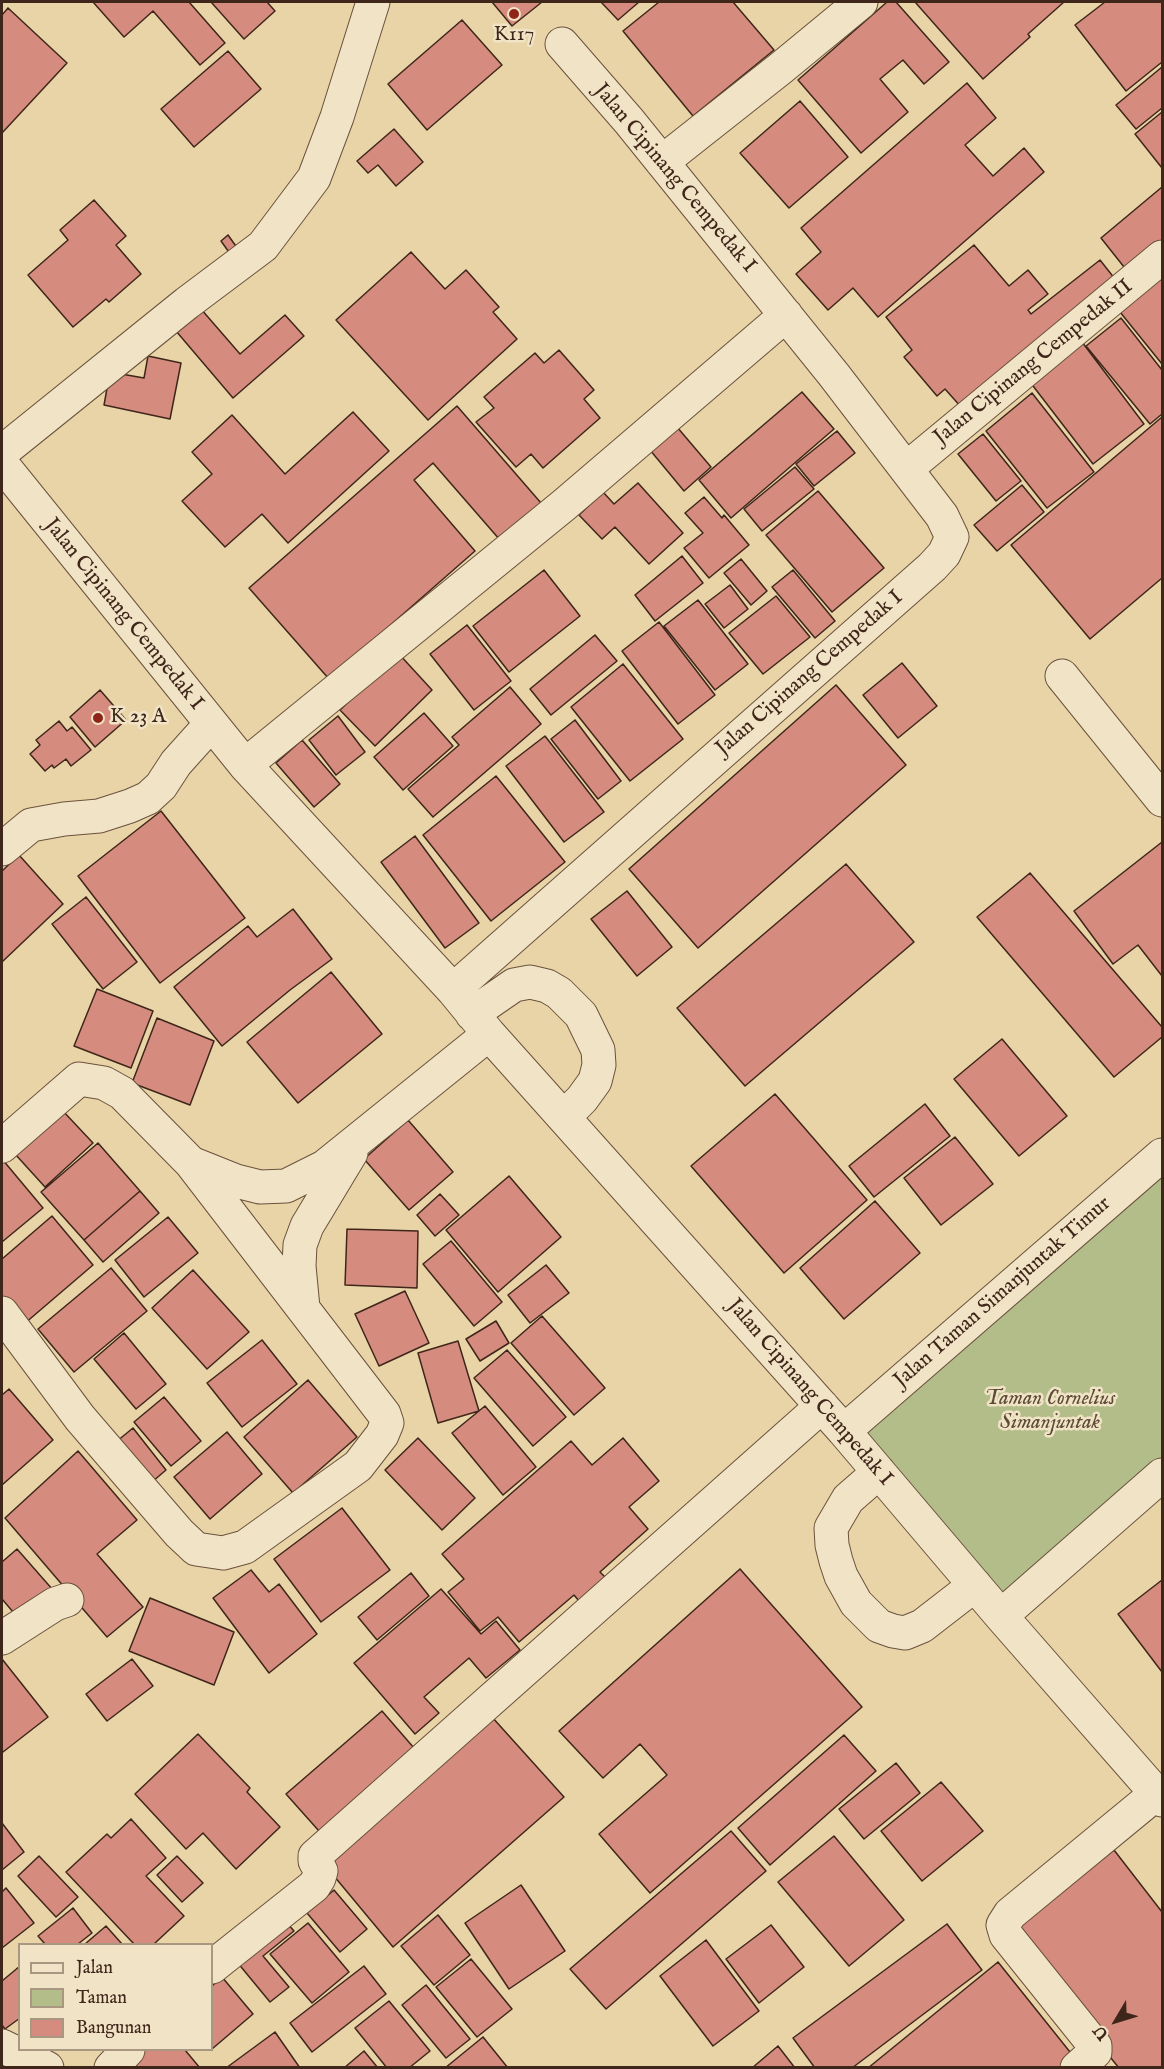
<!DOCTYPE html>
<html>
<head>
<meta charset="utf-8">
<style>
	body { margin:0 }
	#map { position:relative; width:1164px; height:2069px; overflow:hidden; background:#e9d4a7; font-family:"IM FELL English",serif }
	canvas { display:block }
	.frame { position:absolute; inset:0; border:3px solid #3f261a; pointer-events:none }
	.legend { position:absolute; left:18px; top:1943px; width:195px; height:108px; box-sizing:border-box; background:#f1e3c6; border:2px solid #aa9781; margin:0; padding:8px 10px; list-style:none; font-size:18px; color:#3f261a }
	.legend li { display:flex; align-items:center; gap:12px; height:30px }
	.legend b { width:30px; border:2px solid #aa9781 }
	.north { position:absolute; left:1086px; top:1991px; width:60px; height:60px; -webkit-text-stroke:4px #f1e3c6; paint-order:stroke; rotate:232deg; font-size:16px; font-weight:700; line-height:24px; text-align:center; color:#3f261a }
	.north::after { content:''; display:block; margin:auto; width:21px; height:27px; background:#3f261a; clip-path:polygon(50% 0,100% 100%,50% 72%,0 100%) }
</style>
</head>
<body>
<div id="map">
<canvas width="1164" height="2069"></canvas>
<div class="frame"></div>
<ul class="legend">
<li><b style="height:8px;background:#f1e3c6"></b>Jalan</li>
<li><b style="height:16px;background:#b3bd8a"></b>Taman</li>
<li><b style="height:16px;background:#d58c7f"></b>Bangunan</li>
</ul>
<div class="north">U</div>
</div>
<script>
const ctx = document.querySelector('canvas').getContext('2d');
ctx.lineJoin = 'round';
function fillPath(path, color) { ctx.fillStyle = color; ctx.fill(path, 'evenodd'); }
const toPath = rows => new Path2D(rows.map(r => 'M' + r).join(''));
function stroke(path, color, width, dash) { ctx.strokeStyle = color; ctx.lineWidth = width; ctx.lineCap = dash ? 'butt' : 'round'; ctx.setLineDash(dash || []); ctx.stroke(path); }
function drawText(font, color, halo, rows, align = 'center') {
  ctx.font = font + ' "IM FELL English",serif'; ctx.lineWidth = 5; ctx.setLineDash([]); ctx.textBaseline = 'middle'; ctx.strokeStyle = halo; ctx.fillStyle = color; for (const [text, x, y, turn = 0] of rows) {
    ctx.save(); ctx.translate(x, y); ctx.rotate((+turn || 0) * Math.PI / 180); ctx.textAlign = isNaN(turn) ? turn : align; if (halo) ctx.strokeText(text, 0, 0); ctx.fillText(text, 0, 0); ctx.restore();
  }
}
fillPath(toPath([
	[1162,1169,1162,1463,999,1602,855,1431]
]), '#b3bd8a');
const building = toPath([
	[93,2,189,2,225,43,200,65,153,11,124,37,93,2],
	[211,2,267,2,275,11,244,39,211,2],
	[492,2,542,2,512,26,492,2],
	[601,2,639,2,618,20,601,2],
	[659,2,733,2,774,50,693,116,623,31,659,2],
	[887,2,896,2,949,62,924,84,903,60,880,79,908,112,861,153,798,80,887,2],
	[915,2,1064,2,1028,34,1030,37,983,79,915,2],
	[1105,2,1162,2,1162,62,1126,91,1075,25,1105,2],
	[8,8,67,63,2,133,2,15,8,8],
	[462,20,502,65,427,130,388,84,462,20],
	[228,51,261,89,194,147,161,109,228,51],
	[1162,67,1162,108,1136,129,1116,105,1162,67],
	[967,83,996,118,965,145,993,176,1024,148,1044,172,878,317,853,288,828,310,796,274,821,252,801,228,967,83],
	[800,101,848,157,789,208,740,153,800,101],
	[1162,112,1162,168,1135,134,1162,112],
	[394,129,423,162,396,186,378,165,368,173,357,161,394,129],
	[1162,187,1162,243,1128,272,1101,238,1162,187],
	[94,200,126,236,116,245,141,274,109,302,106,299,73,327,28,275,68,240,60,230,94,200],
	[228,235,238,249,231,255,221,241,228,235],
	[974,245,1009,286,1028,270,1048,294,1028,310,1031,314,1100,260,1119,284,962,408,945,389,937,396,904,357,912,350,886,317,974,245],
	[411,252,445,289,466,270,499,307,493,312,517,339,428,420,336,320,411,252],
	[1162,277,1162,364,1120,312,1162,277],
	[201,309,240,354,285,315,304,336,233,398,176,331,201,309],
	[1121,318,1162,370,1162,414,1150,424,1086,346,1121,318],
	[1082,342,1144,424,1093,464,1030,382,1082,342],
	[559,350,594,390,584,399,600,418,543,468,531,454,516,467,476,422,494,408,484,397,535,353,544,363,559,350],
	[148,356,181,363,170,419,104,405,110,372,144,378,148,356],
	[802,392,834,429,731,518,699,480,802,392],
	[1032,393,1094,472,1047,508,986,431,1032,393],
	[457,406,541,503,500,540,433,463,414,480,475,551,329,679,249,588,457,406],
	[353,412,389,451,288,543,262,514,225,547,182,501,212,474,192,452,232,415,285,474,353,412],
	[1162,417,1162,578,1090,639,1011,545,1162,417],
	[677,427,711,467,684,491,650,450,677,427],
	[837,431,855,453,814,486,796,464,837,431],
	[983,434,1021,481,996,501,958,454,983,434],
	[795,467,814,489,762,531,744,509,795,467],
	[638,483,683,533,649,564,615,527,602,539,579,515,603,492,614,504,638,483],
	[1022,485,1044,512,997,551,974,525,1022,485],
	[818,491,884,568,832,612,766,535,818,491],
	[704,497,722,518,724,515,749,545,709,578,684,548,703,533,685,513,704,497],
	[682,556,703,583,655,621,635,595,682,556],
	[741,559,767,591,751,605,724,573,741,559],
	[544,570,580,616,509,672,473,626,544,570],
	[793,570,835,621,815,638,772,587,793,570],
	[730,585,748,609,724,628,705,604,730,585],
	[776,596,810,637,763,674,729,633,776,596],
	[698,600,748,664,715,690,664,626,698,600],
	[659,622,715,695,678,724,622,651,659,622],
	[467,625,511,681,474,710,430,654,467,625],
	[595,635,617,661,551,715,530,689,595,635],
	[399,654,432,690,375,746,340,710,399,654],
	[902,663,937,706,898,738,863,695,902,663],
	[623,664,683,739,630,781,571,707,623,664],
	[836,685,906,765,698,948,629,869,836,685],
	[510,687,541,724,433,817,408,789,459,745,452,737,510,687],
	[100,690,126,720,95,747,70,717,100,690],
	[424,713,453,746,403,790,374,757,424,713],
	[338,716,365,752,336,775,309,740,338,716],
	[575,720,621,781,598,799,551,739,575,720],
	[59,721,67,731,72,727,91,750,71,766,66,759,54,768,52,765,45,771,30,754,40,745,36,740,59,721],
	[545,736,604,812,564,842,506,766,545,736],
	[302,740,340,784,314,807,276,763,302,740],
	[496,776,565,862,491,921,423,835,496,776],
	[161,811,245,918,160,983,78,876,161,811],
	[415,836,479,923,445,948,381,862,415,836],
	[1162,842,1162,976,1138,945,1113,964,1074,911,1162,842],
	[19,855,63,904,2,962,2,871,19,855],
	[846,864,914,942,745,1086,677,1008,846,864],
	[1030,873,1162,1027,1162,1037,1114,1077,977,917,1030,873],
	[627,891,672,947,637,976,591,919,627,891],
	[86,897,137,962,103,989,52,924,86,897],
	[293,909,332,959,290,990,222,1046,174,987,248,926,257,937,293,909],
	[331,972,382,1034,298,1103,247,1042,331,972],
	[97,989,153,1011,131,1068,74,1046,97,989],
	[157,1018,214,1041,190,1105,132,1083,157,1018],
	[1002,1039,1067,1116,1019,1156,954,1079,1002,1039],
	[775,1094,867,1200,784,1273,691,1166,775,1094],
	[925,1104,950,1136,874,1197,849,1166,925,1104],
	[62,1110,93,1143,45,1187,15,1154,62,1110],
	[408,1120,453,1172,409,1210,364,1159,408,1120],
	[955,1137,993,1184,941,1225,904,1178,955,1137],
	[98,1143,140,1191,84,1240,41,1192,98,1143],
	[2,1159,43,1208,2,1242,2,1159],
	[509,1176,561,1237,498,1292,446,1230,509,1176],
	[140,1191,159,1213,103,1262,84,1240,140,1191],
	[440,1194,459,1215,435,1236,417,1215,440,1194],
	[875,1201,920,1253,844,1319,800,1268,875,1201],
	[52,1216,93,1265,24,1324,2,1298,2,1259,52,1216],
	[168,1217,198,1253,144,1297,115,1260,168,1217],
	[347,1229,418,1231,417,1288,345,1285,347,1229],
	[451,1241,502,1302,474,1326,423,1264,451,1241],
	[546,1265,569,1293,530,1323,508,1295,546,1265],
	[111,1268,147,1311,74,1372,38,1329,111,1268],
	[193,1270,249,1332,207,1369,152,1308,193,1270],
	[405,1291,429,1343,379,1366,355,1314,405,1291],
	[542,1316,605,1388,574,1415,511,1343,542,1316],
	[496,1321,509,1343,480,1361,466,1339,496,1321],
	[124,1333,166,1384,136,1409,94,1359,124,1333],
	[262,1340,297,1384,242,1427,207,1383,262,1340],
	[458,1341,479,1411,438,1423,418,1353,458,1341],
	[507,1350,566,1417,533,1446,474,1378,507,1350],
	[308,1380,357,1437,293,1493,244,1437,308,1380],
	[9,1389,53,1440,2,1485,2,1395,9,1389],
	[164,1397,201,1441,171,1466,134,1422,164,1397],
	[485,1406,536,1467,503,1495,452,1433,485,1406],
	[133,1428,166,1470,145,1488,111,1446,133,1428],
	[227,1432,262,1474,210,1519,174,1477,227,1432],
	[418,1438,475,1498,442,1530,385,1470,418,1438],
	[623,1438,659,1481,629,1507,648,1529,600,1572,611,1583,584,1607,574,1595,519,1642,498,1617,480,1631,448,1592,464,1579,442,1554,571,1441,592,1465,623,1438],
	[78,1451,137,1520,97,1554,143,1607,107,1637,5,1518,78,1451],
	[342,1508,390,1570,321,1622,274,1559,342,1508],
	[17,1549,53,1590,19,1619,2,1599,2,1562,17,1549],
	[740,1569,862,1707,650,1893,599,1834,667,1775,640,1744,603,1778,559,1731,740,1569],
	[251,1570,269,1592,279,1584,317,1634,269,1673,213,1598,251,1570],
	[411,1573,429,1596,377,1640,358,1617,411,1573],
	[1162,1580,1162,1672,1118,1614,1162,1580],
	[441,1589,481,1634,496,1621,520,1650,486,1678,469,1658,424,1697,439,1713,415,1734,354,1663,441,1589],
	[150,1598,234,1632,214,1685,129,1651,150,1598],
	[2,1659,48,1717,3,1752,2,1750,2,1659],
	[132,1659,153,1686,107,1721,86,1694,132,1659],
	[382,1711,414,1748,319,1831,286,1794,382,1711],
	[492,1717,564,1797,393,1947,324,1864,492,1717],
	[198,1734,250,1788,247,1792,280,1827,236,1869,203,1833,186,1849,135,1794,198,1734],
	[844,1735,876,1771,770,1865,738,1828,844,1735],
	[896,1763,920,1793,864,1839,839,1809,896,1763],
	[941,1782,983,1831,922,1881,881,1831,941,1782],
	[131,1819,166,1858,146,1876,184,1916,154,1944,134,1944,66,1872,107,1834,111,1838,131,1819],
	[2,1823,24,1852,2,1870,2,1823],
	[731,1831,766,1871,606,2009,570,1969,731,1831],
	[834,1836,904,1920,849,1966,778,1882,834,1836],
	[1114,1850,1162,1912,1162,2068,1119,2068,1009,1932,1114,1850],
	[39,1856,78,1897,56,1917,18,1876,39,1856],
	[177,1856,203,1883,182,1902,157,1875,177,1856],
	[521,1885,565,1951,509,1989,465,1923,521,1885],
	[6,1888,34,1923,2,1948,2,1892,6,1888],
	[334,1890,367,1929,340,1952,307,1913,334,1890],
	[73,1908,92,1933,78,1944,45,1944,38,1936,73,1908],
	[280,1915,294,1931,263,1956,289,1987,270,2002,237,1962,280,1915],
	[438,1915,470,1955,434,1985,401,1946,438,1915],
	[308,1923,349,1972,312,2003,270,1954,308,1923],
	[947,1924,982,1970,852,2068,815,2068,793,2038,947,1924],
	[771,1925,804,1967,759,2003,726,1959,771,1925],
	[106,1926,122,1944,85,1944,106,1926],
	[706,1940,759,2011,713,2046,660,1976,706,1940],
	[471,1959,512,2009,477,2037,436,1987,471,1959],
	[998,1962,1078,2062,1071,2068,868,2068,998,1962],
	[20,1966,20,2018,5,2029,2,2025,2,1981,20,1966],
	[364,1966,386,1994,312,2052,290,2023,364,1966],
	[222,1977,253,2014,212,2049,212,1986,222,1977],
	[426,1985,470,2039,446,2058,402,2005,426,1985],
	[389,2001,430,2051,409,2068,387,2068,355,2028,389,2001],
	[275,2032,300,2068,226,2068,275,2032],
	[483,2037,508,2068,445,2068,483,2037],
	[778,2046,795,2068,752,2068,778,2046],
	[144,2050,185,2050,200,2068,122,2068,144,2050],
	[364,2051,378,2068,344,2068,364,2051]
]);
fillPath(building, '#d58c7f');
stroke(building, '#3f261a', 1.5);
const minor = toPath([
	[662,162,781,68,861,2],
	[2,452,187,303,263,246,314,178,337,117,373,2],
	[2,464,245,765,453,990,489,1034,844,1431,1001,1616,1162,1800],
	[906,469,1162,257],
	[1062,676,1162,800],
	[245,765,564,505,786,315],
	[2,849,31,825,64,819,99,816,130,806,148,798,161,786,176,763,211,724],
	[453,990,932,567,944,554,952,537,942,516,834,375,629,121,562,44],
	[472,1014,514,985,530,982,547,986,559,993,581,1015,598,1050,599,1065,595,1081,582,1099,564,1117],
	[2,1146,79,1079,104,1083,122,1093,191,1163,384,1414,387,1423,382,1435,358,1466,245,1547,223,1553,196,1549,179,1533,80,1418,2,1313],
	[191,1163,236,1181,260,1187,286,1186,324,1167,489,1034],
	[303,1308,299,1266,300,1245,307,1226,351,1153],
	[844,1431,1162,1155],
	[879,1472,848,1499,831,1528,832,1545,836,1561,841,1576,856,1603,879,1626,893,1631,905,1633,922,1626,975,1585],
	[1001,1616,1162,1475],
	[2,1638,55,1604,67,1600],
	[212,1967,314,1886,319,1878,321,1871,315,1861,315,1856,822,1406],
	[2,2046,47,2068],
	[111,2068,128,2050],
	[1077,2068,1095,2052,1095,2046,1006,1935,1003,1925,1010,1914,1157,1793]
]);
stroke(minor, '#6a523d', 35);
stroke(minor, '#f1e3c6', 33);
for (const [x, y, r, color] of [
	[514,14,6,"#8f2418"],
	[98,718,6,"#8f2418"]
]) { const dot = new Path2D(); dot.arc(x, y, r, 0, 2 * Math.PI); ctx.fillStyle = color; ctx.fill(dot); stroke(dot, '#f1e3c6', 2); }
drawText('21px', '#3f261a', '#f1e3c6', [
	["K117",514,36],
	["K 23 A",110,718,"left"]
]);
drawText('21px', '#3f261a', '#f1e3c6', [
	["Jalan Cipinang Cempedak I",674,179,50],
	["Jalan Cipinang Cempedak II",1034,363,-39],
	["Jalan Cipinang Cempedak I",123,615,51],
	["Jalan Cipinang Cempedak I",810,674,-41],
	["Jalan Taman Simanjuntak Timur",1003,1293,-41],
	["Jalan Cipinang Cempedak I",809,1393,49]
]);
drawText('italic 21px', '#5c4c36', '#f1e3c6', [
	["Taman Cornelius",1050,1400],
	["Simanjuntak",1050,1424]
]);
</script>
</body>
</html>
